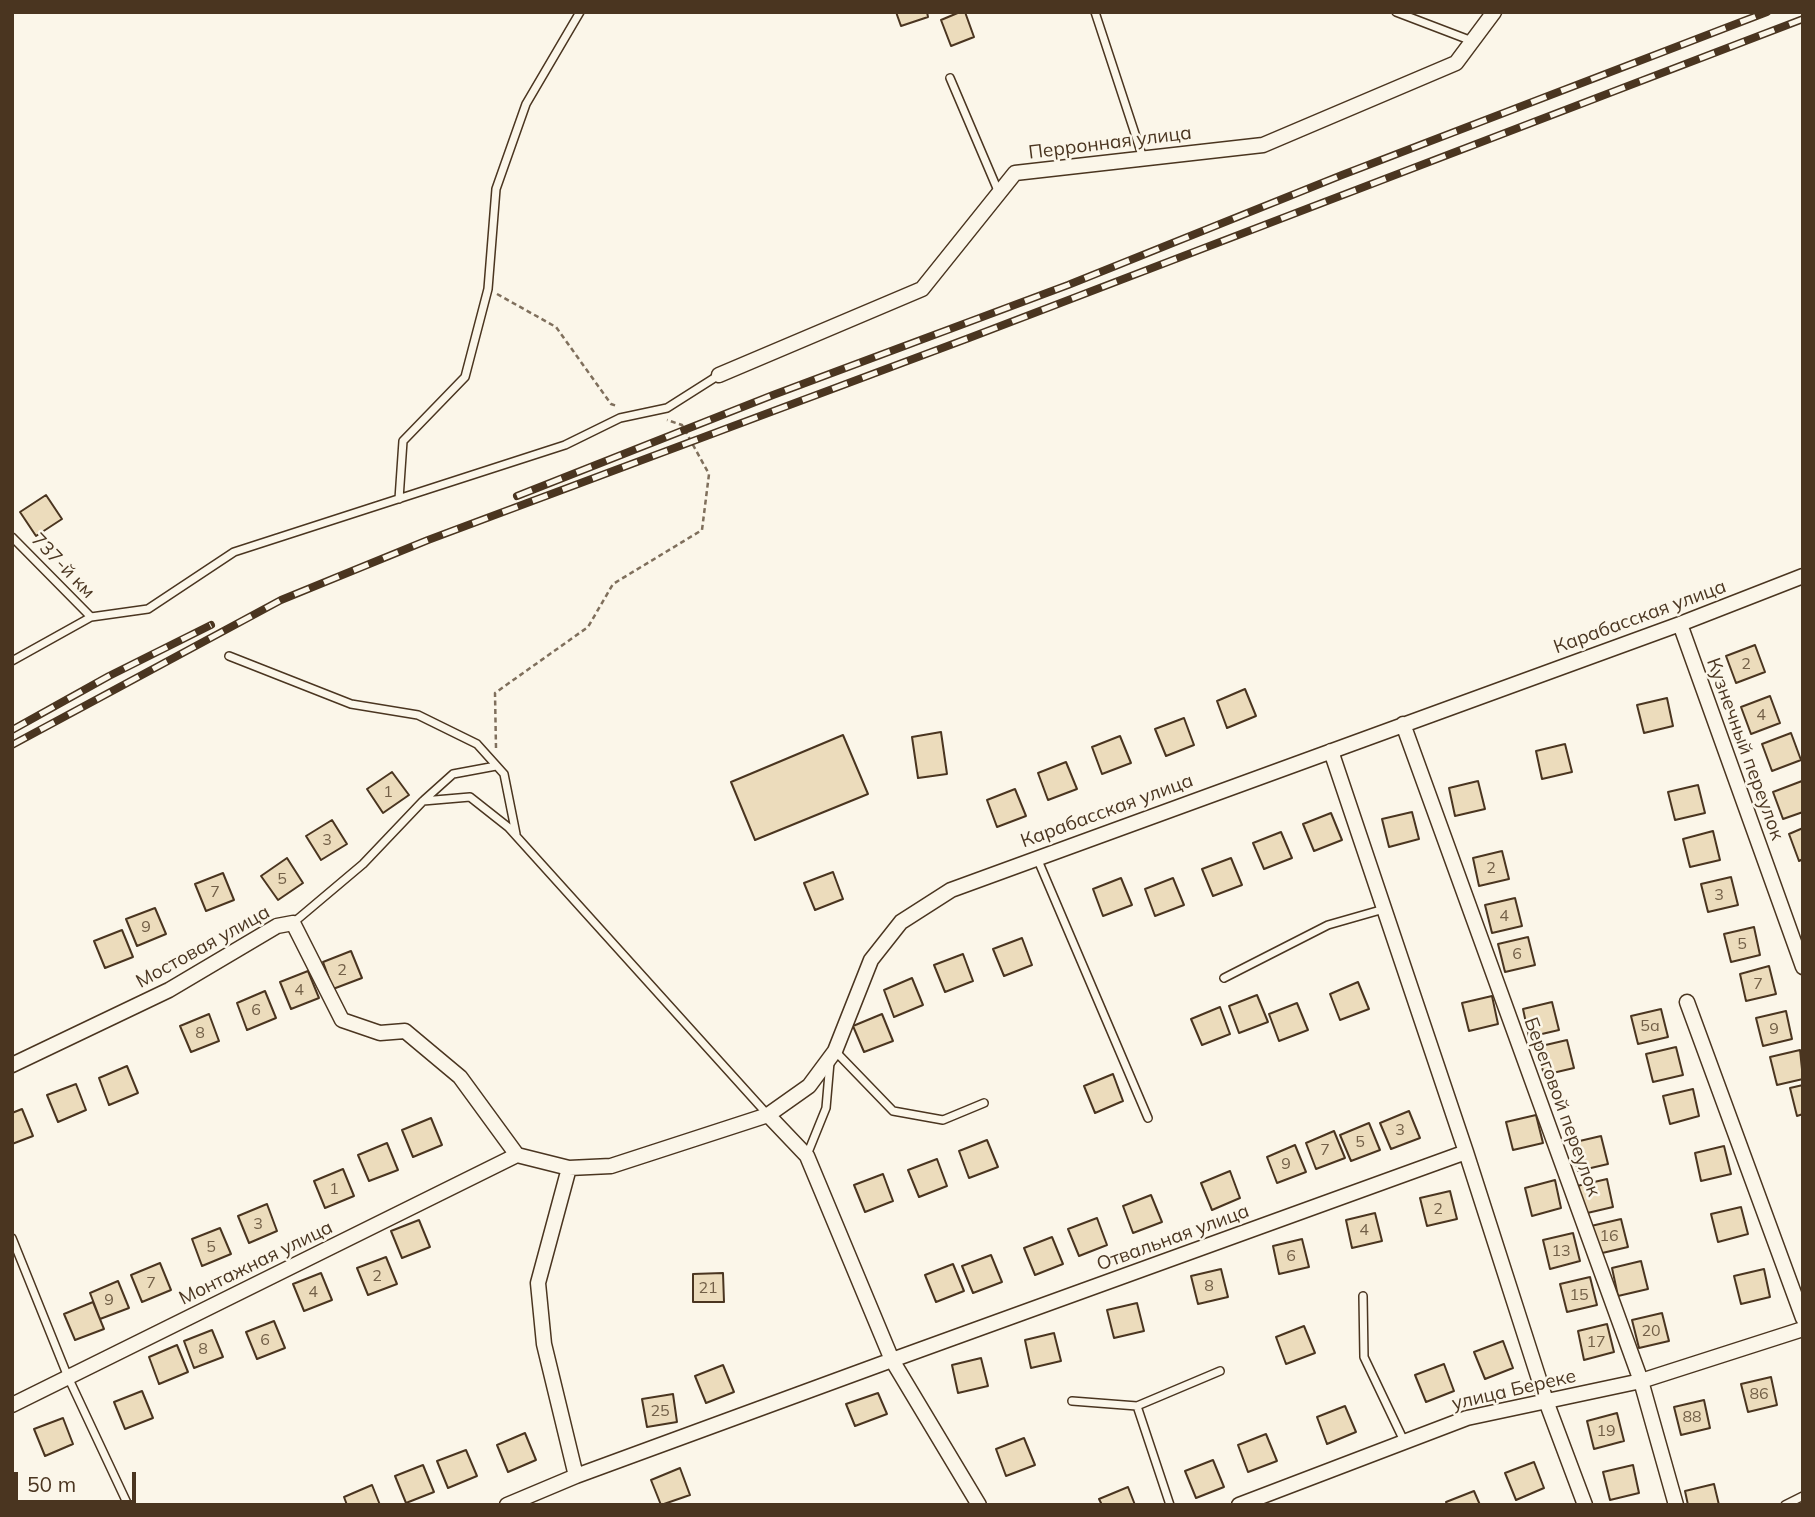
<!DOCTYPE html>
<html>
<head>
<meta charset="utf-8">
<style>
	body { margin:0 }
	#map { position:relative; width:1815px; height:1517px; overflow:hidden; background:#fbf6e9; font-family:Mulish,sans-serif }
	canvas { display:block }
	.frame { position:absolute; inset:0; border:14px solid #4a3520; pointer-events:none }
	.scale { position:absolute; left:14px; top:1472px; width:122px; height:32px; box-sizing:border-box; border:4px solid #4a3520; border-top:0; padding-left:9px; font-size:21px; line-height:24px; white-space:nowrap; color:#4a3520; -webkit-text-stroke:5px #fbf6e9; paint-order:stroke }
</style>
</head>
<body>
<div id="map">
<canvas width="1815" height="1517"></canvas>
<div class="frame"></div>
<div class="scale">50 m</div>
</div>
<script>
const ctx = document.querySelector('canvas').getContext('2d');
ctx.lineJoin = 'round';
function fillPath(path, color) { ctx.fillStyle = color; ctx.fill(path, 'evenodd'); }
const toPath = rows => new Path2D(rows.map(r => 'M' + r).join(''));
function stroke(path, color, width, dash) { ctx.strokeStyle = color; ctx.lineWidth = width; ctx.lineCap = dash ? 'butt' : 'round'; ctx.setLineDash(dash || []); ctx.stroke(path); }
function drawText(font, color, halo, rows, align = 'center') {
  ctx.font = font + ' Mulish,sans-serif'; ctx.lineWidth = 5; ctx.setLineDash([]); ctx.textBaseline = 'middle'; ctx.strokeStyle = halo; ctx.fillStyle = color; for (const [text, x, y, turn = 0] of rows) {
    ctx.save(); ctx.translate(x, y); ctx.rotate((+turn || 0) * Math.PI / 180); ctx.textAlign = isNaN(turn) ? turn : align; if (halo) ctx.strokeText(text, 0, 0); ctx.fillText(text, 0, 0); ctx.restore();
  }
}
const building = toPath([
	[896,12,927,12,928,17,901,26,896,12],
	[960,12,965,12,974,37,951,46,941,20,960,12],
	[46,495,62,519,36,536,20,512,46,495],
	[1755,645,1765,672,1736,683,1726,656,1755,645],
	[1245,689,1256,716,1227,728,1217,701,1245,689],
	[1770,696,1780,723,1751,734,1741,707,1770,696],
	[1667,698,1673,726,1644,733,1637,705,1667,698],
	[1184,718,1194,745,1166,756,1155,729,1184,718],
	[941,732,947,774,918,778,912,737,941,732],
	[1791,733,1801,760,1772,771,1762,744,1791,733],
	[843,735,868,794,755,840,731,782,843,735],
	[1120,736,1131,763,1102,774,1092,747,1120,736],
	[1565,744,1572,772,1542,779,1536,751,1565,744],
	[1066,762,1077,789,1048,800,1038,773,1066,762],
	[392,772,409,795,383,813,367,789,392,772],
	[1478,781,1485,809,1455,816,1449,788,1478,781],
	[1802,781,1803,812,1783,819,1773,792,1802,781],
	[1698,785,1705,813,1675,820,1668,792,1698,785],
	[1015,789,1026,816,997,827,987,800,1015,789],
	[1412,812,1419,839,1389,847,1382,819,1412,812],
	[1331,813,1342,840,1314,851,1303,824,1331,813],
	[332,820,347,844,321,860,306,836,332,820],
	[1803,828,1803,859,1799,861,1789,834,1803,828],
	[1713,831,1720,860,1690,867,1683,839,1713,831],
	[1281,832,1292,858,1264,869,1253,843,1281,832],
	[1502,851,1509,879,1479,886,1473,858,1502,851],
	[287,858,303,883,278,900,261,876,287,858],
	[1231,858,1242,885,1213,896,1202,869,1231,858],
	[833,872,843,899,815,910,804,883,833,872],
	[223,873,234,900,206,911,195,884,223,873],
	[1731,877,1738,905,1708,912,1701,884,1731,877],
	[1121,878,1132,905,1103,916,1093,889,1121,878],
	[1173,878,1184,905,1155,916,1145,889,1173,878],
	[1515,898,1522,926,1492,933,1485,905,1515,898],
	[155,908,166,934,137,946,126,919,155,908],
	[1754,927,1760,955,1731,962,1724,934,1754,927],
	[122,930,133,957,105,968,94,941,122,930],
	[1528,937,1535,965,1505,972,1498,944,1528,937],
	[1022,938,1032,965,1004,976,993,949,1022,938],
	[351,951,362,978,333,989,323,962,351,951],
	[963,954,973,981,945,992,934,965,963,954],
	[1769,966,1776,994,1746,1001,1740,974,1769,966],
	[308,971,319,998,291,1009,280,982,308,971],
	[912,978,923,1005,894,1017,884,990,912,978],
	[1358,982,1369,1009,1340,1020,1330,994,1358,982],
	[265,991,276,1018,247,1030,237,1003,265,991],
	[1257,995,1268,1022,1239,1033,1229,1006,1257,995],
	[1492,996,1498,1024,1469,1031,1462,1003,1492,996],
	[1552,1002,1559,1030,1529,1037,1523,1009,1552,1002],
	[1297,1003,1308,1030,1279,1041,1269,1014,1297,1003],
	[1220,1007,1230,1034,1202,1045,1191,1019,1220,1007],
	[1661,1009,1668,1037,1638,1044,1631,1016,1661,1009],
	[1786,1011,1792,1039,1763,1046,1756,1018,1786,1011],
	[209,1014,219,1041,191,1052,180,1026,209,1014],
	[882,1014,893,1041,864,1052,853,1026,882,1014],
	[1567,1040,1574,1068,1544,1075,1537,1047,1567,1040],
	[1676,1047,1683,1075,1653,1082,1646,1054,1676,1047],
	[1800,1050,1803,1079,1777,1085,1770,1057,1800,1050],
	[127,1066,138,1093,109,1105,99,1078,127,1066],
	[1113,1074,1123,1101,1095,1113,1084,1086,1113,1074],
	[76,1084,86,1110,58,1122,47,1095,76,1084],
	[1803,1085,1803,1114,1797,1116,1790,1088,1803,1085],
	[1693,1089,1699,1116,1670,1124,1663,1096,1693,1089],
	[22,1109,33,1136,12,1144,12,1113,22,1109],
	[1409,1111,1420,1138,1391,1149,1380,1123,1409,1111],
	[1536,1115,1543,1143,1513,1150,1506,1122,1536,1115],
	[431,1118,442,1145,413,1157,402,1130,431,1118],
	[1369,1123,1380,1150,1351,1161,1340,1135,1369,1123],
	[1334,1131,1345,1158,1316,1169,1306,1143,1334,1131],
	[1601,1136,1608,1164,1578,1171,1571,1143,1601,1136],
	[987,1140,998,1167,969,1178,959,1151,987,1140],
	[387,1143,398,1170,369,1181,358,1155,387,1143],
	[1295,1145,1306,1172,1277,1183,1267,1157,1295,1145],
	[1724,1146,1731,1174,1701,1181,1695,1153,1724,1146],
	[937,1159,947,1186,919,1197,908,1170,937,1159],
	[343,1169,354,1196,325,1208,314,1181,343,1169],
	[1230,1171,1240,1198,1212,1210,1201,1183,1230,1171],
	[883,1174,893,1201,865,1212,854,1185,883,1174],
	[1607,1179,1613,1207,1583,1214,1577,1186,1607,1179],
	[1555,1180,1561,1208,1532,1216,1525,1188,1555,1180],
	[1450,1191,1457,1219,1427,1226,1420,1198,1450,1191],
	[1151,1195,1162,1222,1133,1233,1123,1206,1151,1195],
	[267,1204,277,1231,249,1243,238,1216,267,1204],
	[1741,1207,1748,1234,1718,1242,1711,1214,1741,1207],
	[1375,1213,1382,1241,1352,1248,1346,1220,1375,1213],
	[1097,1218,1107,1245,1079,1256,1068,1229,1097,1218],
	[1621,1219,1628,1247,1598,1254,1591,1226,1621,1219],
	[419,1220,430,1247,402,1258,391,1231,419,1220],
	[220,1228,231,1254,202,1266,192,1239,220,1228],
	[1573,1233,1580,1261,1550,1269,1543,1240,1573,1233],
	[1052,1237,1063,1264,1035,1275,1024,1248,1052,1237],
	[1302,1239,1309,1267,1279,1274,1273,1246,1302,1239],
	[991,1255,1002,1282,973,1293,962,1266,991,1255],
	[386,1257,397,1284,368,1295,357,1268,386,1257],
	[1641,1261,1648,1289,1618,1296,1612,1268,1641,1261],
	[160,1263,171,1290,142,1302,131,1275,160,1263],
	[953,1264,964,1291,936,1302,925,1275,953,1264],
	[1221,1269,1228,1297,1198,1304,1191,1276,1221,1269],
	[1764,1269,1770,1297,1741,1304,1734,1276,1764,1269],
	[321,1273,332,1300,304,1311,293,1284,321,1273],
	[723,1273,724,1302,693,1302,693,1274,723,1273],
	[1590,1277,1597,1305,1567,1312,1560,1284,1590,1277],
	[118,1281,129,1308,100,1319,90,1293,118,1281],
	[93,1302,104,1329,75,1340,64,1314,93,1302],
	[1137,1303,1144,1331,1114,1338,1107,1310,1137,1303],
	[1662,1313,1669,1341,1639,1348,1632,1320,1662,1313],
	[274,1321,285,1348,257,1359,246,1332,274,1321],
	[1607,1324,1614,1352,1584,1360,1578,1331,1607,1324],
	[1304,1326,1315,1353,1286,1364,1276,1337,1304,1326],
	[212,1330,223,1357,194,1368,184,1341,212,1330],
	[1054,1333,1061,1361,1031,1368,1025,1340,1054,1333],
	[1503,1341,1513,1368,1485,1379,1474,1352,1503,1341],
	[177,1345,188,1372,159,1384,149,1357,177,1345],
	[981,1358,988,1386,958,1393,952,1365,981,1358],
	[1444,1364,1454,1391,1426,1402,1415,1375,1444,1364],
	[723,1365,734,1392,706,1403,695,1376,723,1365],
	[1771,1377,1777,1405,1748,1412,1741,1384,1771,1377],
	[142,1391,153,1418,125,1429,114,1402,142,1391],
	[878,1393,887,1414,855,1426,846,1404,878,1393],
	[673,1394,677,1422,647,1427,642,1399,673,1394],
	[1704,1400,1710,1428,1681,1435,1674,1407,1704,1400],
	[1345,1406,1356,1432,1327,1444,1317,1417,1345,1406],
	[1617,1413,1624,1441,1594,1449,1587,1421,1617,1413],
	[63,1418,73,1444,45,1456,34,1429,63,1418],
	[525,1433,536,1460,508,1472,497,1445,525,1433],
	[1266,1434,1277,1461,1248,1472,1238,1445,1266,1434],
	[1024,1438,1035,1465,1006,1476,996,1449,1024,1438],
	[466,1450,477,1476,448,1488,437,1461,466,1450],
	[1213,1460,1224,1487,1196,1498,1185,1471,1213,1460],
	[1534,1462,1544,1488,1516,1500,1505,1473,1534,1462],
	[423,1465,434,1492,406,1503,395,1476,423,1465],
	[1633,1465,1639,1493,1610,1500,1603,1472,1633,1465],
	[680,1468,690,1495,661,1505,651,1480,680,1468],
	[1714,1484,1719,1505,1688,1505,1685,1491,1714,1484],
	[372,1485,380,1505,347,1505,344,1497,372,1485],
	[1128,1487,1135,1505,1102,1505,1099,1499,1128,1487],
	[1474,1491,1480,1505,1447,1505,1446,1502,1474,1491]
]);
fillPath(building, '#ecdcbc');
stroke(building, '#4a3520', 2);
const lane = toPath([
	[1095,12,1143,158],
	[1396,12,1472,41],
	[950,78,999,193],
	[399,499,403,441,465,377,488,289,496,189,526,104,580,12],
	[12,537,91,617],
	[229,656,351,704,418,715,477,744,504,774,516,834],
	[12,661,91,617,148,609,234,552,565,445,620,418,667,408,719,375],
	[424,800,453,774,496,766],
	[1037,858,1148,1118],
	[293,923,363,864,423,801,470,797,508,827,768,1115],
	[1224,978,1328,925,1384,909],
	[835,1051,893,1111,943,1120,984,1103],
	[807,1155,826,1108,830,1062],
	[12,1238,68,1377,128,1505],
	[1363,1296,1364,1357,1404,1441],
	[1072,1401,1137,1406,1220,1371],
	[1137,1406,1170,1505],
	[1785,1505,1803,1496]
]);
const street = toPath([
	[719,375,922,289,1015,173,1263,145,1456,63,1494,12],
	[1680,624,1803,967],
	[1403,724,1641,1381,1676,1505],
	[1331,751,1466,1152,1546,1401,1585,1505],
	[1687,1002,1803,1318],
	[12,1065,169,990,277,926,293,923,342,1020,380,1033,405,1031,460,1077,517,1155],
	[517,1155,569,1168,611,1166,768,1115,809,1086,835,1051,871,960,901,922,951,890,1680,624,1803,576],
	[12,1405,517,1155],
	[576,1476,892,1360,807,1156,768,1115],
	[507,1505,576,1476,544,1344,538,1283,569,1168],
	[979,1505,892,1360,1466,1152],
	[1239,1505,1467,1418,1641,1381,1803,1329]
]);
stroke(lane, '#4a3520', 10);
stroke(street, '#4a3520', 17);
stroke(toPath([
	[497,294,556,327,611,404,617,406],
	[496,748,495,693,588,627,613,584,702,530,709,474,682,425,667,420]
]), '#7f6f5c', 2.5, [5, 3.5]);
stroke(lane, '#fbf6e9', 7);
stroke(street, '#fbf6e9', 14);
const rail = toPath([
	[517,496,773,395,1068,285,1342,175,1767,12],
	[12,730,109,676,211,625],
	[12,745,281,600,428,540,969,338,1803,19]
]);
stroke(rail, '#4a3520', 8);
stroke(rail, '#fbf6e9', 5, [16]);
drawText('16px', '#725f47', null, [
	["2",1746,664],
	["4",1761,715],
	["1",388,792],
	["3",327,840],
	["2",1491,868],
	["5",282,879],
	["7",215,892],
	["3",1719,895],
	["4",1504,916],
	["9",146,927],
	["5",1742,944],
	["6",1517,954],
	["2",342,970],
	["7",1758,984],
	["4",299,990],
	["6",256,1010],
	["5а",1650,1026],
	["9",1774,1029],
	["8",200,1033],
	["3",1400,1130],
	["5",1360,1142],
	["7",1325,1150],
	["9",1286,1164],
	["1",334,1189],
	["2",1438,1209],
	["3",258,1224],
	["4",1364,1230],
	["16",1609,1236],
	["5",211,1247],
	["13",1561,1251],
	["6",1291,1256],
	["2",377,1276],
	["7",151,1283],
	["8",1209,1286],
	["21",708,1288],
	["4",313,1292],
	["15",1579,1295],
	["9",109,1300],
	["20",1651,1331],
	["6",265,1340],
	["17",1596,1342],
	["8",203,1349],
	["86",1759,1394],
	["25",660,1411],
	["88",1692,1417],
	["19",1606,1431]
]);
drawText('19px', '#4a3520', '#fbf6e9', [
	["Перронная улица",1110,143,-7],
	["737-й км",63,566,46],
	["Карабасская улица",1640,617,-20],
	["Кузнечный переулок",1745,749,70],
	["Карабасская улица",1107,811,-20],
	["Мостовая улица",203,947,-29],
	["Береговой переулок",1562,1107,70],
	["Отвальная улица",1173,1238,-20],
	["Монтажная улица",256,1263,-26],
	["улица Береке",1514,1390,-13]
]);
</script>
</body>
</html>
